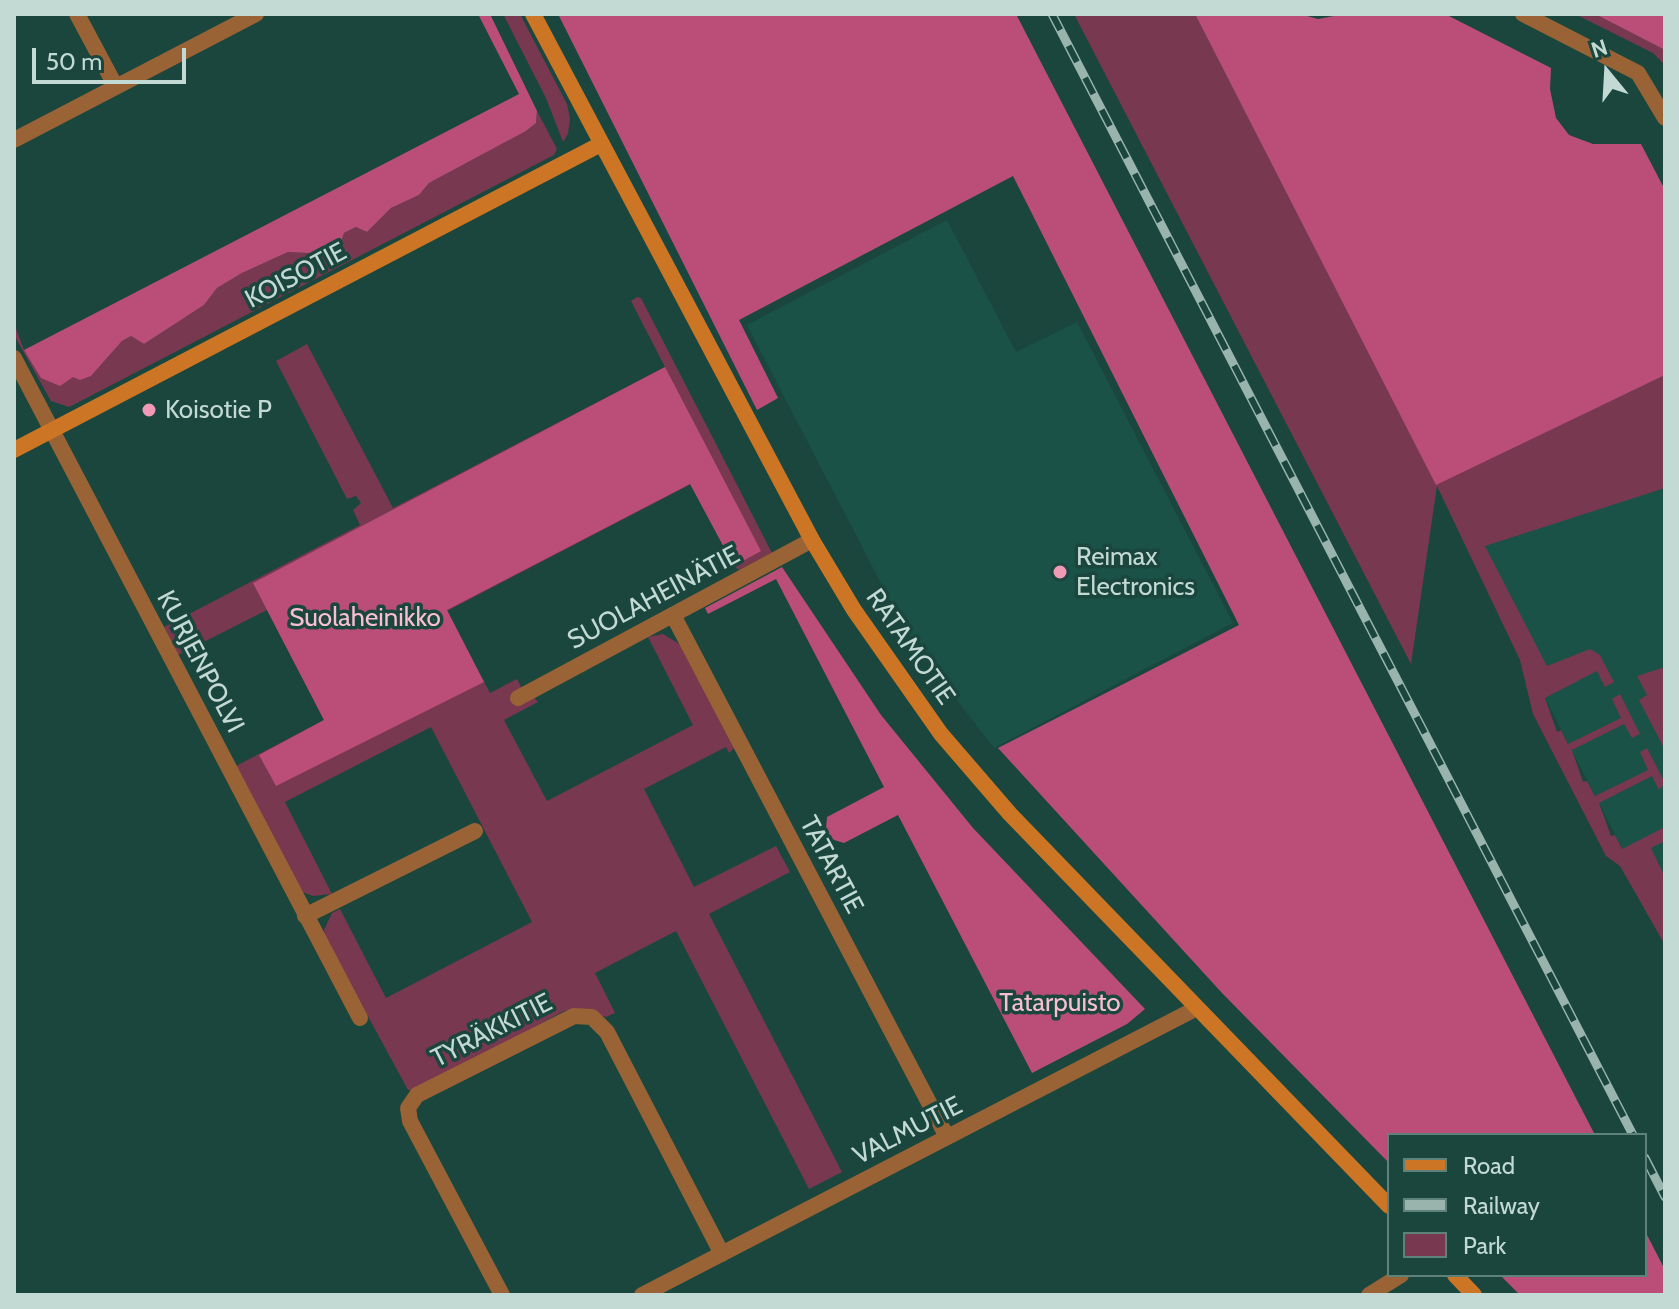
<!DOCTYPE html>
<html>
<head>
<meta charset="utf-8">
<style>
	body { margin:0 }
	#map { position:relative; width:1679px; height:1309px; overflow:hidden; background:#1a463d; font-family:Cabin,sans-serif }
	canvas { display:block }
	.frame { position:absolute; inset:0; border:16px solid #c3d9d3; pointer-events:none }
	.legend { position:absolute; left:1387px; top:1133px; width:260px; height:144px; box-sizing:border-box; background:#1a463d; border:2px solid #5e8179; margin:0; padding:10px 14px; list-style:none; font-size:24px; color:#c3d9d3 }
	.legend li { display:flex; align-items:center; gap:16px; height:40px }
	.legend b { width:40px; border:2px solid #5e8179 }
	.north { position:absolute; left:1567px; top:32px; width:80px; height:80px; -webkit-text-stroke:6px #1a463d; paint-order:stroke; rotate:342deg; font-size:22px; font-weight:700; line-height:32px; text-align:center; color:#c3d9d3 }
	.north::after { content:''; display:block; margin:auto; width:28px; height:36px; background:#c3d9d3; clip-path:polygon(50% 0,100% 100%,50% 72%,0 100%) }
	.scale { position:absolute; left:32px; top:48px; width:154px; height:36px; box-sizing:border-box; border:4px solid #c3d9d3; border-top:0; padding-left:10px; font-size:24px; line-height:28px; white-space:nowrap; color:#c3d9d3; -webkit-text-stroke:6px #1a463d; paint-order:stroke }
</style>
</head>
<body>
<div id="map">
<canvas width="1679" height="1309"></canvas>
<div class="frame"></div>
<ul class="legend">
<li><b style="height:10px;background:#cc7524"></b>Road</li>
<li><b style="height:10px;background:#99b4ad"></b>Railway</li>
<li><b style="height:22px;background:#773850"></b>Park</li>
</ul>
<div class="north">N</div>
<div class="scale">50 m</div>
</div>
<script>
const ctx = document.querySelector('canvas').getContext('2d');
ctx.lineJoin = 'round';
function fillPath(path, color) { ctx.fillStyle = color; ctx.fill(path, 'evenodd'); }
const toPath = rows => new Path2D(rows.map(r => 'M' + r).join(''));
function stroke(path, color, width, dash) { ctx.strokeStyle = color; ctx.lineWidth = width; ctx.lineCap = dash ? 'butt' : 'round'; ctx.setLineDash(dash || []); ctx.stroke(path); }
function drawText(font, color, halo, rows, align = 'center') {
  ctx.font = font + ' Cabin,sans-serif'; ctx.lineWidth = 7; ctx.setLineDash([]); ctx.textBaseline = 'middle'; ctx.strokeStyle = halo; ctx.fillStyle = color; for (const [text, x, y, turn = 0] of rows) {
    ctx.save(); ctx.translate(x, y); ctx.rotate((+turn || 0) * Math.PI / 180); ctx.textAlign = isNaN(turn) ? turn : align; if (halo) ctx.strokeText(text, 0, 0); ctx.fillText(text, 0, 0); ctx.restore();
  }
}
fillPath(toPath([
	[947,220,1016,352,1077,322,1233,623,994,748,911,641,747,325],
	[1665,375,1665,932,1436,485]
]), '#1a5248');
fillPath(toPath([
	[503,14,520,14,567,104,570,119,568,134,563,142,546,98],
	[1074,14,1195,14,1436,484,1665,375,1665,488,1485,546,1547,666,1590,649,1600,655,1614,682,1605,687,1597,671,1545,698,1557,732,1561,730,1568,744,1621,718,1612,699,1620,694,1640,734,1632,738,1624,724,1572,750,1583,782,1587,781,1595,796,1648,770,1640,752,1647,748,1665,783,1659,790,1652,776,1599,803,1611,836,1615,835,1622,849,1665,827,1665,841,1651,848,1665,877,1665,945,1620,866,1606,856,1533,714,1520,660,1437,486,1411,664],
	[1575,14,1595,14,1665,50,1665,65,1653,53],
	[537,111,557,149,554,155,75,404,69,407,51,401,14,335,14,323,24,350,73,377,91,376,122,341,131,336,144,344,204,305,217,288,242,273,288,252,328,254,344,233,357,227,367,232,391,208,419,195,429,183,526,131,536,123],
	[637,297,641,298,772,553,739,570,734,566,691,484,447,611,490,693,517,679,527,699,534,697,538,702,504,720,547,801,693,725,648,637,663,634,681,645,734,748,729,753,726,747,644,789,694,887,776,846,790,872,709,914,842,1172,809,1189,676,931,595,973,615,1013,606,1017,577,1008,564,1011,416,1091,408,1090,325,937,324,930,332,913,340,909,386,998,532,922,431,727,285,802,332,894,313,896,302,892,236,766,324,720,267,610,178,655,164,627,360,525,353,510,361,503,356,496,347,499,276,361,307,344,393,508,665,367,631,301],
	[1665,667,1665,750,1639,700,1647,695,1637,676]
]), '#773850');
fillPath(toPath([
	[478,14,490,14,537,111,536,123,526,131,429,183,419,195,391,208,367,232,356,227,344,233,338,249,328,254,288,252,242,273,217,288,204,305,144,344,131,336,122,341,91,376,80,380,73,377,60,386,41,378,24,350,519,94],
	[558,14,1016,14,1595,1135,1389,1135,1389,1163,1222,993,998,748,1239,625,1013,176,739,320,778,398,757,410],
	[1195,14,1300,14,1318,19,1344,14,1445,14,1551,68,1550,89,1556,118,1569,135,1593,144,1641,144,1665,190,1665,375,1436,485],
	[1595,14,1665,14,1665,50],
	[665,367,761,551,734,566,690,484,447,610,484,682,276,786,259,755,324,720,253,583],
	[782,567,881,715,973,828,1145,1009,1127,1024,1032,1073,898,815,844,843,831,839,826,828,827,817,884,787,776,579,708,614,705,608],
	[1645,1231,1665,1270,1665,1295,1520,1295,1500,1275,1645,1275]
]), '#bb4e79');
stroke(toPath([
	[77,14,116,87],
	[1523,14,1638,73,1665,118],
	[14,140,256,14],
	[14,358,360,1018],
	[673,615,947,1137],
	[518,698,812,540],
	[305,916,475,831],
	[502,1295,410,1121,408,1108,417,1095,574,1016,592,1017,607,1032,722,1254],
	[642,1295,1195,1009],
	[1369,1295,1401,1275]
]), '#996336', 16);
stroke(toPath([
	[533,14,812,540,854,610,941,734,1010,814,1389,1206],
	[14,450,601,144],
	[1455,1275,1474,1295]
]), '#cc7524', 16);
const rail = toPath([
	[1052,14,1633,1135],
	[1645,1158,1665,1197]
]);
stroke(rail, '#99b4ad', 9);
stroke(rail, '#1a463d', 6, [18]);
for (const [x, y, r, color] of [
	[149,410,8,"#f09ab7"],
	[1060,572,8,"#f09ab7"]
]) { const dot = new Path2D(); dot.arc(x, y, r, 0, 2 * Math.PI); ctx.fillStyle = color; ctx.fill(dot); stroke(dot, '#1a463d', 3); }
drawText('26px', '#c3d9d3', '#1a463d', [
	["KOISOTIE",296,276,-28],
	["SUOLAHEINÄTIE",654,598,-28],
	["RATAMOTIE",910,647,55],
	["KURJENPOLVI",200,662,62],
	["TATARTIE",831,865,62],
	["TYRÄKKITIE",492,1031,-27],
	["VALMUTIE",908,1131,-27]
]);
drawText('26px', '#c3d9d3', '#1a463d', [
	["Koisotie P",165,410],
	["Reimax",1076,557],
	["Electronics",1076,587]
], 'left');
drawText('26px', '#f9bfd1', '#1a463d', [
	["Suolaheinikko",365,618],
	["Tatarpuisto",1060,1003]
]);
</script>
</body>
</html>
